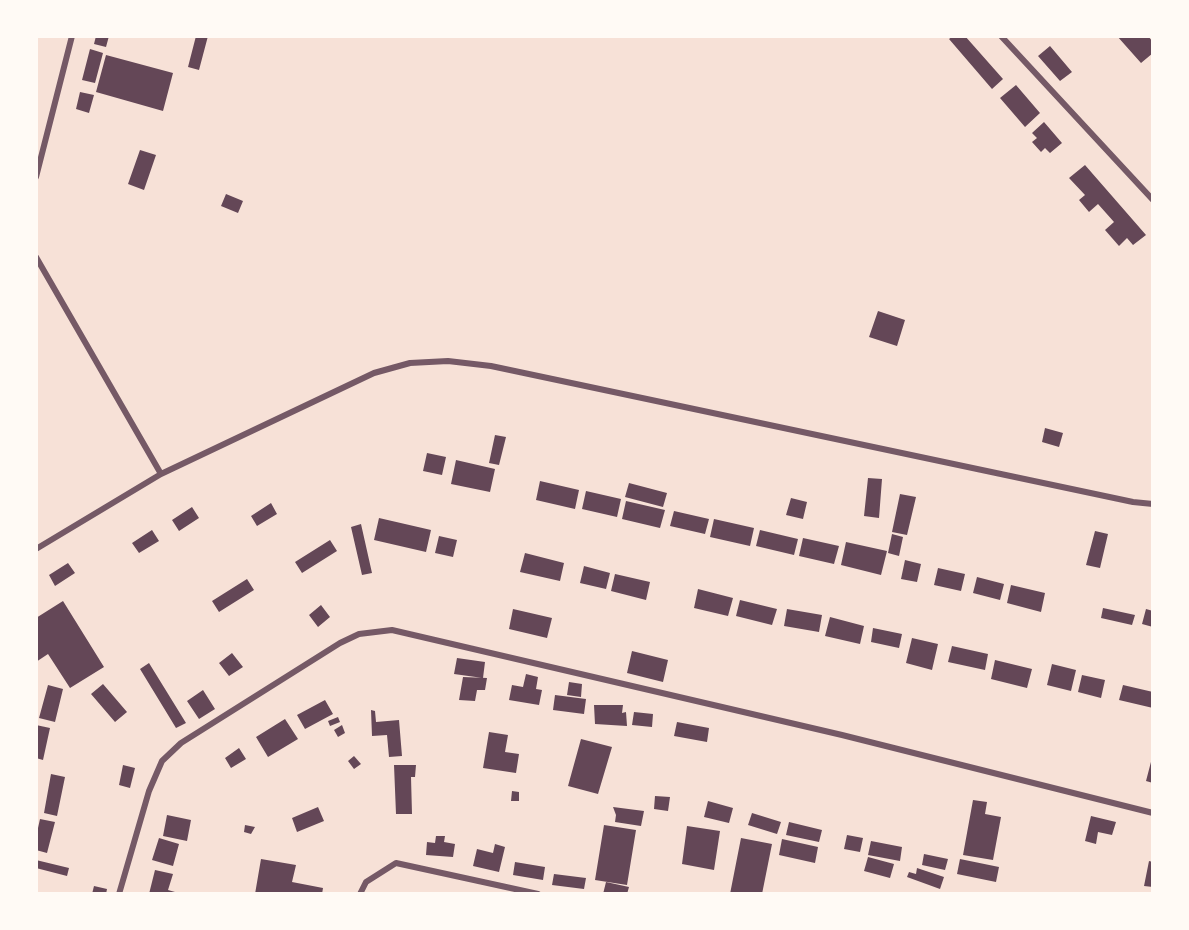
<!DOCTYPE html>
<html>
<head>
<meta charset="utf-8">
<style>
	body { margin:0 }
	#map { position:relative; width:1189px; height:930px; overflow:hidden; background:#f7e1d7; font-family:Helvetica,sans-serif }
	canvas { display:block }
	.frame { position:absolute; inset:0; border:38px solid #fffaf5; pointer-events:none }
</style>
</head>
<body>
<div id="map">
<canvas width="1189" height="930"></canvas>
<div class="frame"></div>
</div>
<script>
const ctx = document.querySelector('canvas').getContext('2d');
ctx.lineJoin = 'round';
function fillPath(path, color) { ctx.fillStyle = color; ctx.fill(path, 'evenodd'); }
const toPath = rows => new Path2D(rows.map(r => 'M' + r).join(''));
function stroke(path, color, width, dash) { ctx.strokeStyle = color; ctx.lineWidth = width; ctx.lineCap = dash ? 'butt' : 'round'; ctx.setLineDash(dash || []); ctx.stroke(path); }
fillPath(toPath([
	[96,36,109,36,106,47,94,44],
	[196,36,208,36,199,70,188,67],
	[953,36,965,36,1003,79,992,89,949,39],
	[1117,36,1148,36,1153,42,1153,53,1141,63],
	[1050,46,1072,72,1060,81,1038,56],
	[90,49,103,53,95,83,82,80],
	[106,55,173,73,163,111,96,92],
	[1016,85,1040,113,1025,127,1000,98],
	[80,92,94,95,89,113,76,109],
	[1044,122,1062,143,1050,153,1045,148,1041,152,1032,142,1037,138,1032,133],
	[140,150,156,155,144,190,128,184],
	[1085,165,1146,235,1133,245,1127,238,1119,246,1105,230,1114,222,1098,204,1089,212,1079,200,1085,195,1069,178],
	[226,194,243,201,238,213,221,206],
	[878,311,905,320,897,346,869,337],
	[1045,428,1063,433,1059,447,1042,442],
	[495,435,506,437,499,465,489,463],
	[427,453,446,457,442,475,423,471],
	[456,460,495,469,490,492,451,484],
	[868,478,882,479,879,518,864,516],
	[540,481,579,490,575,509,536,500],
	[629,483,667,493,663,507,625,497],
	[586,491,621,499,617,517,582,509],
	[900,494,916,497,907,535,892,532],
	[791,498,807,502,803,519,786,515],
	[626,501,665,510,660,528,622,519],
	[271,503,277,514,257,526,251,516],
	[192,507,199,518,179,531,172,520],
	[674,511,709,519,705,534,670,526],
	[379,518,431,530,426,552,374,540],
	[714,519,754,528,750,546,710,537],
	[361,524,372,573,362,575,351,527],
	[152,530,159,541,139,553,132,543],
	[760,530,798,539,794,555,756,546],
	[1095,531,1108,534,1100,568,1086,565],
	[892,534,903,537,899,556,888,553],
	[439,536,457,540,453,557,435,553],
	[803,538,839,546,834,564,799,556],
	[330,540,337,551,302,573,295,562],
	[846,542,887,551,881,575,841,565],
	[525,553,564,563,560,581,520,572],
	[905,560,921,564,917,582,901,579],
	[68,563,75,573,55,586,49,575],
	[584,566,610,573,606,589,580,583],
	[938,568,965,574,961,591,934,585],
	[615,574,650,582,646,600,611,591],
	[977,577,1004,584,1000,600,973,593],
	[247,579,254,590,219,612,212,601],
	[1011,585,1045,593,1041,612,1007,603],
	[698,589,733,598,728,616,694,608],
	[740,600,777,609,772,625,736,616],
	[63,601,104,667,70,688,48,654,36,662,36,618],
	[321,605,330,617,318,627,309,615],
	[1103,608,1135,615,1132,625,1101,618],
	[513,609,552,618,547,638,509,629],
	[787,609,822,615,819,632,784,626],
	[1146,609,1153,611,1153,627,1142,624],
	[830,617,864,626,860,644,825,636],
	[873,628,902,634,899,648,871,642],
	[912,638,938,644,932,670,906,663],
	[952,646,988,654,985,670,948,662],
	[632,651,668,660,663,682,627,673],
	[232,653,243,667,229,676,219,663],
	[457,658,485,662,483,678,454,674],
	[995,660,1032,669,1027,688,991,679],
	[149,663,186,723,176,728,140,669],
	[1052,664,1076,670,1071,691,1047,685],
	[526,674,538,677,536,689,542,690,539,705,509,700,512,685,523,687],
	[1082,675,1105,680,1101,698,1078,692],
	[463,677,487,678,485,690,477,690,475,701,459,700],
	[569,682,582,684,581,697,567,695],
	[103,684,127,712,115,722,91,694],
	[48,685,63,689,55,722,39,718],
	[1123,685,1153,692,1153,708,1119,700],
	[203,690,215,709,199,719,187,701],
	[555,695,586,699,584,714,553,710],
	[325,700,333,714,305,729,297,715],
	[594,705,623,705,622,713,626,712,627,726,595,724],
	[371,710,375,711,376,722,399,720,402,756,389,757,387,735,372,736],
	[634,712,653,714,652,727,632,725],
	[338,717,340,722,330,726,328,721],
	[285,719,298,739,268,757,256,737],
	[677,722,709,728,707,742,674,736],
	[36,725,50,728,43,760,36,758],
	[342,725,345,733,338,737,334,730],
	[489,732,508,735,505,752,519,754,516,773,483,768],
	[581,739,612,747,598,794,568,786],
	[239,748,246,759,231,768,225,758],
	[354,756,361,764,354,769,348,761],
	[1152,758,1153,758,1153,783,1146,781],
	[123,765,135,768,130,788,119,785],
	[394,765,416,765,415,777,411,777,412,814,396,814],
	[51,774,65,777,57,816,44,813],
	[512,791,519,792,519,801,511,801],
	[655,796,670,797,668,811,654,809],
	[973,800,987,802,985,814,1001,817,993,860,963,855],
	[708,801,733,808,729,823,704,817],
	[318,807,324,821,297,832,292,818],
	[613,807,644,811,641,826,615,822,616,815],
	[752,813,781,822,777,834,748,825],
	[167,815,191,820,187,841,163,836],
	[1091,816,1116,822,1112,835,1098,832,1096,844,1085,841],
	[40,819,55,822,47,853,36,850,36,837],
	[789,822,822,830,819,842,786,835],
	[245,825,255,827,251,834,244,832],
	[604,825,636,830,627,885,595,880],
	[687,826,720,831,714,870,682,864],
	[847,835,863,838,860,852,844,849],
	[436,836,445,836,444,842,455,844,453,857,426,855,427,842,435,843],
	[159,838,179,844,173,866,152,860],
	[741,838,772,844,762,894,730,894],
	[782,839,818,847,815,863,779,855],
	[871,841,902,847,900,861,868,855],
	[495,844,505,847,499,872,473,866,477,849,493,853],
	[924,854,948,859,945,870,922,865],
	[868,857,894,864,890,878,864,871],
	[261,859,296,865,292,882,323,888,322,894,255,894],
	[960,859,999,867,996,882,957,874],
	[36,860,69,868,67,876,36,868],
	[1149,861,1153,862,1153,887,1144,886],
	[515,862,545,867,543,880,513,875],
	[917,868,944,877,940,889,907,877,909,872,916,874],
	[155,870,173,874,168,890,182,894,149,894],
	[554,874,586,878,584,889,552,885],
	[606,882,629,887,627,894,603,894],
	[94,886,107,889,106,894,92,894]
]), '#644757');
stroke(toPath([
	[1001,36,1153,200],
	[36,177,72,36],
	[36,257,161,474],
	[36,549,161,474,374,373,410,363,448,361,491,366,1133,502,1153,504],
	[119,894,149,791,162,761,181,743,340,643,359,634,392,630,842,735,1153,813],
	[360,894,366,882,396,863,538,894]
]), '#755966', 6);
</script>
</body>
</html>
